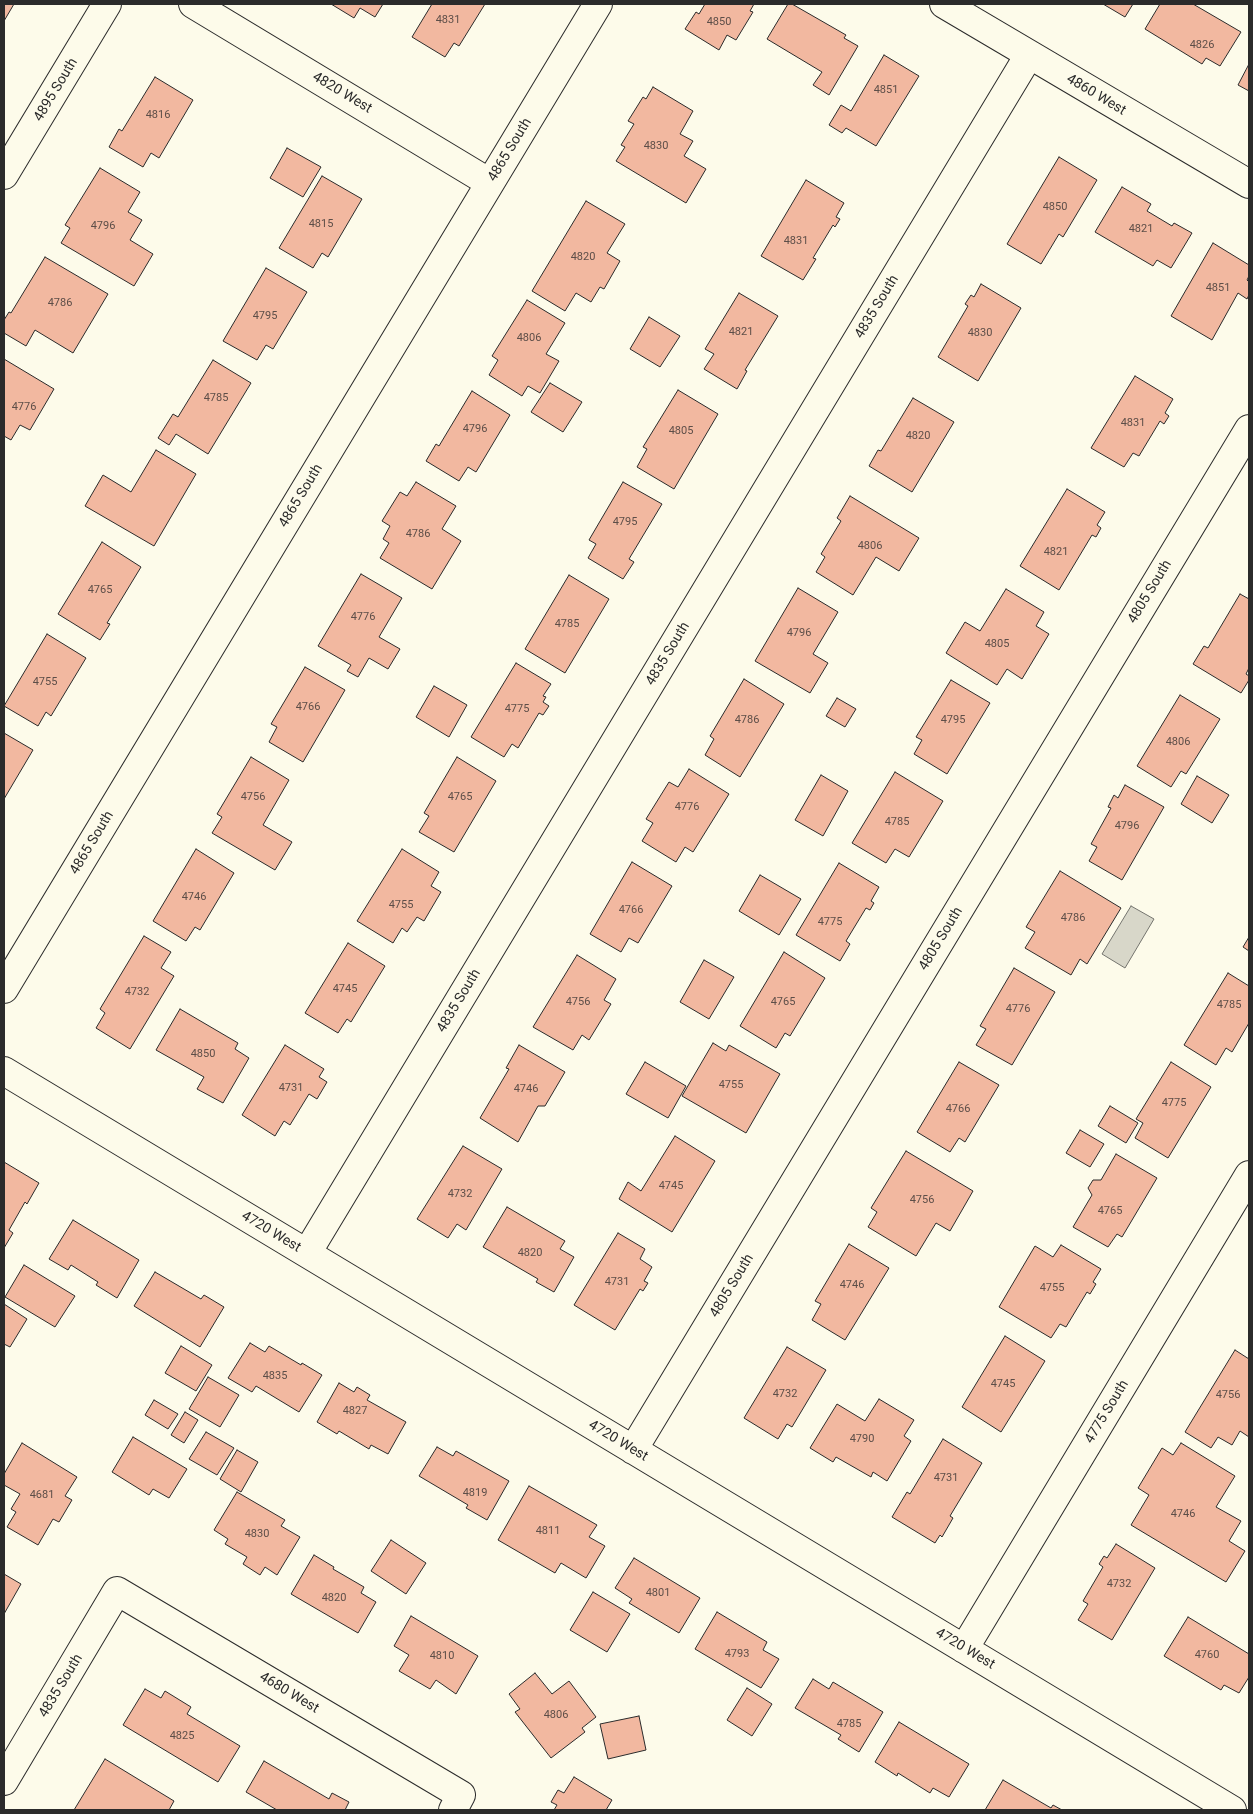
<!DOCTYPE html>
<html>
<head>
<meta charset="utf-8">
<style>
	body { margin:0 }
	#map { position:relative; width:1253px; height:1814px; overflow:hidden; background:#fdfbea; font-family:Roboto,sans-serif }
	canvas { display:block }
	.frame { position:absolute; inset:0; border:5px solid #2b2b2b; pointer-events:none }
</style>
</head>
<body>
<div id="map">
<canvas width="1253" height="1814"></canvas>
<div class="frame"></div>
</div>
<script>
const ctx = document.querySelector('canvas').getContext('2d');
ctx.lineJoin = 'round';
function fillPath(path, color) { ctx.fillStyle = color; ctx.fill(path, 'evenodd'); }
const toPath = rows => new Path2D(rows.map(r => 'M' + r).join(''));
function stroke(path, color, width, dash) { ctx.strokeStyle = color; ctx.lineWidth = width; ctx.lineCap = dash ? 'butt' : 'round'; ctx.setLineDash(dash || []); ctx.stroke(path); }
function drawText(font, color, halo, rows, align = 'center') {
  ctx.font = font + ' Roboto,sans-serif'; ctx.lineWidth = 4; ctx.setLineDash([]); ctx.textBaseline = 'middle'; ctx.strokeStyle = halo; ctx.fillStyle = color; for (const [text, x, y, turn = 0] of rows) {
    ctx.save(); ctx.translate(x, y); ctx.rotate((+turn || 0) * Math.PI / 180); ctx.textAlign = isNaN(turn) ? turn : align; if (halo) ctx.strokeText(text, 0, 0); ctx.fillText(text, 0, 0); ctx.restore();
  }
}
const water = toPath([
	[1131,906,1154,919,1125,968,1102,954,1131,906]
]);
fillPath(water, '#d8d7c9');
stroke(water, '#74746e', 1);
const building = toPath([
	[4,4,14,4,4,21,4,4],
	[331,4,383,4,375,17,360,8,354,18,331,4],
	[432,4,485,4,459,46,454,43,445,57,412,37,432,4],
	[705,4,754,4,750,11,753,12,736,40,727,35,719,50,685,29,696,12,699,14,705,4],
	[788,4,792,4,846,35,844,38,858,46,829,95,813,85,822,72,767,39,788,4],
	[1103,4,1133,4,1125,17,1103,4],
	[1160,4,1193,4,1241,32,1220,66,1206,58,1202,64,1145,29,1160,4],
	[884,55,919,76,876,146,846,128,842,133,829,125,841,105,851,111,884,55],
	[1249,64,1249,91,1238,85,1249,64],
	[155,77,193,100,159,158,151,153,143,167,109,147,119,129,122,131,155,77],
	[653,87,693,111,680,134,693,141,684,156,706,169,686,203,616,161,625,147,621,145,634,124,628,121,643,97,646,99,653,87],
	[287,148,321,167,303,197,270,178,287,148],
	[1059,157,1097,180,1063,237,1059,234,1041,264,1007,244,1059,157],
	[100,168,140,192,128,212,142,220,130,240,153,254,134,286,61,243,70,228,65,225,100,168],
	[322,176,362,199,328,257,322,253,313,268,279,248,322,176],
	[806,180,844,203,836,217,840,219,835,227,833,225,813,258,816,259,803,280,761,256,806,180],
	[1122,187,1151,204,1147,211,1172,226,1174,223,1192,233,1171,268,1157,260,1153,266,1095,232,1122,187],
	[586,201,625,224,607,253,620,261,604,289,600,287,591,302,576,293,565,311,532,291,586,201],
	[1213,243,1249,265,1249,276,1247,280,1249,282,1249,295,1247,299,1238,293,1212,340,1171,316,1213,243],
	[45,257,108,294,73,353,35,330,26,346,4,333,4,320,9,312,11,313,45,257],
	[266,268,307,292,273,349,266,345,257,360,223,341,266,268],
	[981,284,1021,308,978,381,938,357,968,306,965,304,971,295,974,297,981,284],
	[739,293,778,316,745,370,747,371,737,389,704,369,714,354,705,349,739,293],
	[527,300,565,323,546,354,559,361,540,393,528,386,522,396,489,375,498,360,492,356,527,300],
	[649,317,680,336,660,367,630,349,649,317],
	[4,359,54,389,30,430,20,425,11,440,4,436,4,359],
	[213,360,251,383,208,454,176,434,169,445,158,438,173,414,178,417,213,360],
	[1135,376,1173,399,1165,413,1169,416,1164,424,1160,421,1139,456,1133,453,1124,467,1091,448,1135,376],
	[550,383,582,402,563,432,531,412,550,383],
	[678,390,718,414,674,489,637,467,647,449,643,447,678,390],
	[472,391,510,415,476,472,468,467,459,481,426,461,436,444,439,446,472,391],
	[913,398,954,422,912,492,869,466,878,450,881,451,913,398],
	[156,450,196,474,154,546,85,506,103,475,131,492,156,450],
	[416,482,456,506,442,529,461,541,432,589,380,558,389,543,383,539,390,526,382,521,400,492,407,496,416,482],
	[623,482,662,504,629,559,634,562,623,579,588,558,596,544,589,540,623,482],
	[1067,489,1105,512,1097,525,1101,528,1096,537,1092,535,1059,590,1020,566,1067,489],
	[850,496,919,538,899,571,876,557,853,595,816,572,825,557,821,554,841,521,837,518,850,496],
	[102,542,141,567,107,623,110,624,100,640,58,614,102,542],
	[361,574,402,598,379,637,400,649,388,669,369,658,358,677,347,671,351,665,318,646,361,574],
	[569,575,609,599,565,673,525,649,569,575],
	[798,588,838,612,813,654,828,663,810,693,755,661,798,588],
	[1006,589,1044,612,1036,626,1049,634,1022,679,1007,669,997,685,946,653,965,622,980,631,1006,589],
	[1240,594,1249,599,1249,668,1246,674,1249,676,1249,680,1241,693,1193,664,1204,646,1208,648,1240,594],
	[47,634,86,658,51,716,46,712,38,726,4,706,47,634],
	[516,663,551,684,543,696,546,697,543,702,549,706,543,715,539,713,518,748,512,744,504,757,471,737,516,663],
	[305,667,345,690,303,762,269,742,277,727,271,724,305,667],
	[744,679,784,704,740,777,705,755,714,739,710,736,744,679],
	[951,680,990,703,947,774,914,754,922,740,916,737,951,680],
	[434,686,467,705,449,737,416,717,434,686],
	[1180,695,1220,719,1186,774,1181,771,1171,787,1137,766,1180,695],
	[837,698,856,709,845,727,826,716,837,698],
	[4,733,33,750,4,799,4,733],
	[251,757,289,780,263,825,292,842,275,870,212,833,222,817,217,814,251,757],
	[457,757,496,781,454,852,419,832,429,816,424,813,457,757],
	[689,769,729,794,693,852,685,847,676,862,642,841,653,823,646,819,669,782,678,787,689,769],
	[895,772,943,801,909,857,895,849,886,863,852,843,895,772],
	[821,775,848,791,823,836,795,820,821,775],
	[1197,776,1229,795,1212,823,1181,804,1197,776],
	[1125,785,1164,807,1122,880,1089,861,1097,847,1091,844,1111,808,1108,807,1114,795,1118,798,1125,785],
	[196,849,234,873,200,930,195,927,186,941,153,921,196,849],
	[402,849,439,872,431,886,441,892,424,921,417,917,407,932,402,928,393,943,357,921,402,849],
	[632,862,672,886,638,943,629,938,621,952,590,934,632,862],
	[839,863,879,887,871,901,874,903,870,910,866,908,846,941,850,944,840,961,796,935,839,863],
	[1060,871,1121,908,1087,964,1080,959,1071,975,1025,948,1035,932,1026,927,1060,871],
	[760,875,801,899,779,935,739,911,760,875],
	[144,936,171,952,161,968,174,976,130,1049,96,1028,105,1013,100,1009,144,936],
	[1249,937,1249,951,1243,947,1249,937],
	[348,943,385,966,351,1022,347,1019,338,1033,305,1013,348,943],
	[784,952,825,978,790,1036,785,1033,776,1048,740,1026,784,952],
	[577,955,616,979,604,1000,611,1004,589,1040,582,1035,573,1050,533,1027,577,955],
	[704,960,734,977,709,1019,680,1002,704,960],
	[1014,968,1055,992,1012,1065,976,1045,986,1029,980,1026,1014,968],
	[1228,973,1249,986,1249,1023,1232,1052,1226,1048,1216,1065,1184,1045,1228,973],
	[180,1009,238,1043,235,1049,249,1058,223,1103,197,1089,204,1077,156,1050,180,1009],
	[713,1043,726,1051,729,1045,780,1074,746,1133,682,1096,713,1043],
	[285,1045,324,1069,319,1077,327,1082,317,1099,309,1094,290,1125,284,1121,275,1136,242,1115,285,1045],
	[519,1045,565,1072,545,1106,538,1106,518,1142,480,1118,509,1069,506,1068,519,1045],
	[645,1062,686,1086,668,1118,626,1094,645,1062],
	[959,1062,999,1085,965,1142,959,1138,950,1152,917,1132,959,1062],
	[1171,1062,1211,1087,1168,1158,1135,1138,1143,1123,1136,1119,1171,1062],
	[1110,1106,1138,1123,1126,1143,1098,1126,1110,1106],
	[1080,1130,1104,1144,1090,1167,1066,1153,1080,1130],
	[675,1136,715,1161,672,1232,619,1199,628,1182,641,1191,675,1136],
	[463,1146,502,1169,466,1230,457,1224,448,1238,417,1219,463,1146],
	[906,1151,973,1191,950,1231,936,1223,916,1256,868,1227,877,1212,871,1208,906,1151],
	[1116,1154,1157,1178,1122,1237,1117,1234,1108,1247,1073,1227,1092,1195,1088,1188,1093,1180,1101,1180,1116,1154],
	[4,1162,39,1183,27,1204,25,1202,9,1230,13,1233,4,1248,4,1162],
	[507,1207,565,1241,560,1249,574,1257,554,1292,536,1282,538,1279,483,1247,507,1207],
	[73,1220,139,1260,117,1298,96,1285,98,1282,71,1265,68,1270,49,1259,73,1220],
	[618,1233,645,1249,640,1259,652,1267,644,1281,648,1283,643,1291,640,1289,615,1330,574,1305,618,1233],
	[849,1244,889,1268,845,1340,812,1320,821,1304,815,1301,849,1244],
	[1061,1245,1101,1269,1093,1282,1096,1284,1090,1294,1087,1292,1066,1327,1060,1324,1051,1338,999,1307,1035,1246,1053,1257,1061,1245],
	[24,1265,75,1296,55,1327,5,1297,24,1265],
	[155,1272,201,1299,204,1295,224,1307,200,1347,134,1306,155,1272],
	[4,1304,27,1319,10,1347,4,1344,4,1304],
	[1005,1336,1045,1361,1001,1432,962,1407,1005,1336],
	[250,1343,265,1352,269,1346,301,1365,302,1363,322,1375,299,1412,256,1386,252,1392,228,1378,250,1343],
	[181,1346,212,1365,196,1391,165,1373,181,1346],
	[787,1347,826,1370,792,1427,787,1424,778,1439,744,1418,787,1347],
	[1235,1350,1249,1359,1249,1437,1240,1431,1232,1445,1218,1437,1211,1448,1185,1432,1235,1350],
	[208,1377,239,1395,220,1427,189,1409,208,1377],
	[339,1383,354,1392,357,1387,370,1395,367,1400,406,1422,388,1454,371,1445,369,1449,339,1431,337,1434,317,1422,339,1383],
	[879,1399,914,1420,904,1436,911,1441,887,1481,873,1472,871,1477,836,1457,833,1462,810,1448,837,1404,865,1421,879,1399],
	[154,1400,178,1414,168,1429,145,1415,154,1400],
	[185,1412,198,1420,184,1443,171,1435,185,1412],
	[206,1432,234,1448,217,1475,189,1459,206,1432],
	[133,1437,187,1469,169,1498,153,1489,149,1495,112,1472,133,1437],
	[943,1439,982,1463,950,1516,953,1518,942,1537,940,1535,935,1543,892,1517,907,1492,910,1494,943,1439],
	[22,1443,77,1477,65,1496,72,1500,59,1522,53,1519,38,1545,7,1527,16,1512,11,1509,20,1494,4,1485,4,1474,22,1443],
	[1181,1443,1235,1476,1216,1507,1241,1521,1229,1541,1245,1551,1226,1582,1131,1525,1149,1495,1138,1488,1162,1448,1173,1455,1181,1443],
	[437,1447,453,1456,456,1451,509,1481,487,1520,466,1508,468,1505,419,1476,437,1447],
	[237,1450,258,1462,241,1492,220,1479,237,1450],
	[529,1486,597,1525,589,1537,605,1546,586,1578,561,1563,555,1573,498,1540,529,1486],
	[237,1492,285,1520,281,1526,300,1537,277,1575,265,1567,260,1575,243,1564,247,1557,225,1544,228,1539,214,1530,237,1492],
	[391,1540,426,1563,406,1594,371,1571,391,1540],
	[1116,1544,1155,1568,1112,1640,1078,1620,1088,1604,1083,1601,1103,1567,1099,1564,1104,1556,1107,1558,1116,1544],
	[314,1555,334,1567,333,1569,364,1587,361,1593,376,1602,358,1633,291,1594,314,1555],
	[634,1558,700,1598,679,1633,629,1603,632,1599,615,1588,634,1558],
	[4,1574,21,1584,4,1614,4,1574],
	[593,1592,630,1614,607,1652,570,1630,593,1592],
	[717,1612,767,1642,763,1650,779,1659,761,1688,695,1649,717,1612],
	[411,1616,478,1656,456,1694,436,1680,430,1689,399,1671,409,1655,394,1646,411,1616],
	[1188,1617,1249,1654,1249,1677,1239,1693,1224,1685,1221,1690,1164,1656,1188,1617],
	[535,1673,552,1694,569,1681,596,1717,582,1728,585,1732,551,1758,515,1712,520,1709,509,1694,535,1673],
	[813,1679,829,1689,833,1682,883,1712,859,1752,838,1739,841,1735,795,1708,813,1679],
	[747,1688,772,1704,752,1736,727,1720,747,1688],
	[145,1689,161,1698,165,1691,191,1707,187,1714,240,1746,218,1782,123,1725,145,1689],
	[639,1716,646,1750,608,1759,600,1724,639,1716],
	[899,1722,969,1764,949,1797,933,1788,930,1793,898,1773,897,1776,875,1762,899,1722],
	[105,1759,174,1801,169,1810,74,1810,105,1759],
	[264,1761,329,1799,332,1793,349,1802,345,1810,346,1810,277,1810,246,1792,264,1761],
	[574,1777,612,1800,606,1810,554,1810,557,1805,551,1802,558,1790,564,1793,574,1777],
	[1003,1780,1051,1808,1053,1805,1062,1810,985,1810,1003,1780]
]);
fillPath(building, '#f2b8a0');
stroke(building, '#2b2b2b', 1);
const minor = toPath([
	[193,4,490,183],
	[944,4,1249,184],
	[4,175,107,4],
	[4,989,598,4],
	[4,1071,1232,1810],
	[307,1253,1029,55],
	[633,1450,1249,429],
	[964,1649,1249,1175],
	[4,1781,117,1591,461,1795,453,1810]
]);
stroke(minor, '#2b2b2b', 30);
stroke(minor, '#fdfbea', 28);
drawText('11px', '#5d4e48', null, [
	["4831",448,20],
	["4850",719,22],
	["4826",1202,45],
	["4851",886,90],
	["4816",158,115],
	["4830",656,146],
	["4850",1055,207],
	["4815",321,224],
	["4796",103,226],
	["4821",1141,229],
	["4831",796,241],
	["4820",583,257],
	["4851",1218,288],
	["4786",60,303],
	["4795",265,316],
	["4821",741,332],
	["4830",980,333],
	["4806",529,338],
	["4785",216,398],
	["4776",24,407],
	["4831",1133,423],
	["4796",475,429],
	["4805",681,431],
	["4820",918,436],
	["4795",625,522],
	["4786",418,534],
	["4806",870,546],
	["4821",1056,552],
	["4765",100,590],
	["4776",363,617],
	["4785",567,624],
	["4796",799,633],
	["4805",997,644],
	["4755",45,682],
	["4766",308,707],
	["4775",517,709],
	["4786",747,720],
	["4795",953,720],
	["4806",1178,742],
	["4756",253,797],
	["4765",460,797],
	["4776",687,807],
	["4785",897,822],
	["4796",1127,826],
	["4746",194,897],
	["4755",401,905],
	["4766",631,910],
	["4786",1073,918],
	["4775",830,922],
	["4745",345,989],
	["4732",137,992],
	["4756",578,1002],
	["4765",783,1002],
	["4785",1229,1005],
	["4776",1018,1009],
	["4850",203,1054],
	["4755",731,1085],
	["4731",291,1088],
	["4746",526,1089],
	["4775",1174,1103],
	["4766",958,1109],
	["4745",671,1186],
	["4732",460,1194],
	["4756",922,1200],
	["4765",1110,1211],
	["4820",530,1253],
	["4731",617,1282],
	["4746",852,1285],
	["4755",1052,1288],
	["4835",275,1376],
	["4745",1003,1384],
	["4732",785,1394],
	["4756",1228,1395],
	["4827",355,1411],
	["4790",862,1439],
	["4731",946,1478],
	["4819",475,1493],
	["4681",42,1495],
	["4746",1183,1514],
	["4811",548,1531],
	["4830",257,1534],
	["4732",1119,1584],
	["4801",658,1593],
	["4820",334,1598],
	["4793",737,1654],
	["4760",1207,1655],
	["4810",442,1656],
	["4806",556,1715],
	["4785",849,1724],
	["4825",182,1736]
]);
drawText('14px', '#2b2b2b', '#fdfbea', [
	["4895 South",56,90,-59],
	["4820 West",342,93,31],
	["4860 West",1096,95,31],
	["4865 South",510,150,-59],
	["4835 South",877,307,-59],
	["4865 South",301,496,-59],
	["4805 South",1150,592,-59],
	["4835 South",668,654,-59],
	["4865 South",92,843,-59],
	["4805 South",941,939,-59],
	["4835 South",459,1001,-59],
	["4720 West",271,1232,31],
	["4805 South",732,1286,-59],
	["4775 South",1107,1412,-59],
	["4720 West",618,1441,31],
	["4720 West",965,1649,31],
	["4835 South",61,1686,-59],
	["4680 West",289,1693,31]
]);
</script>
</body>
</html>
